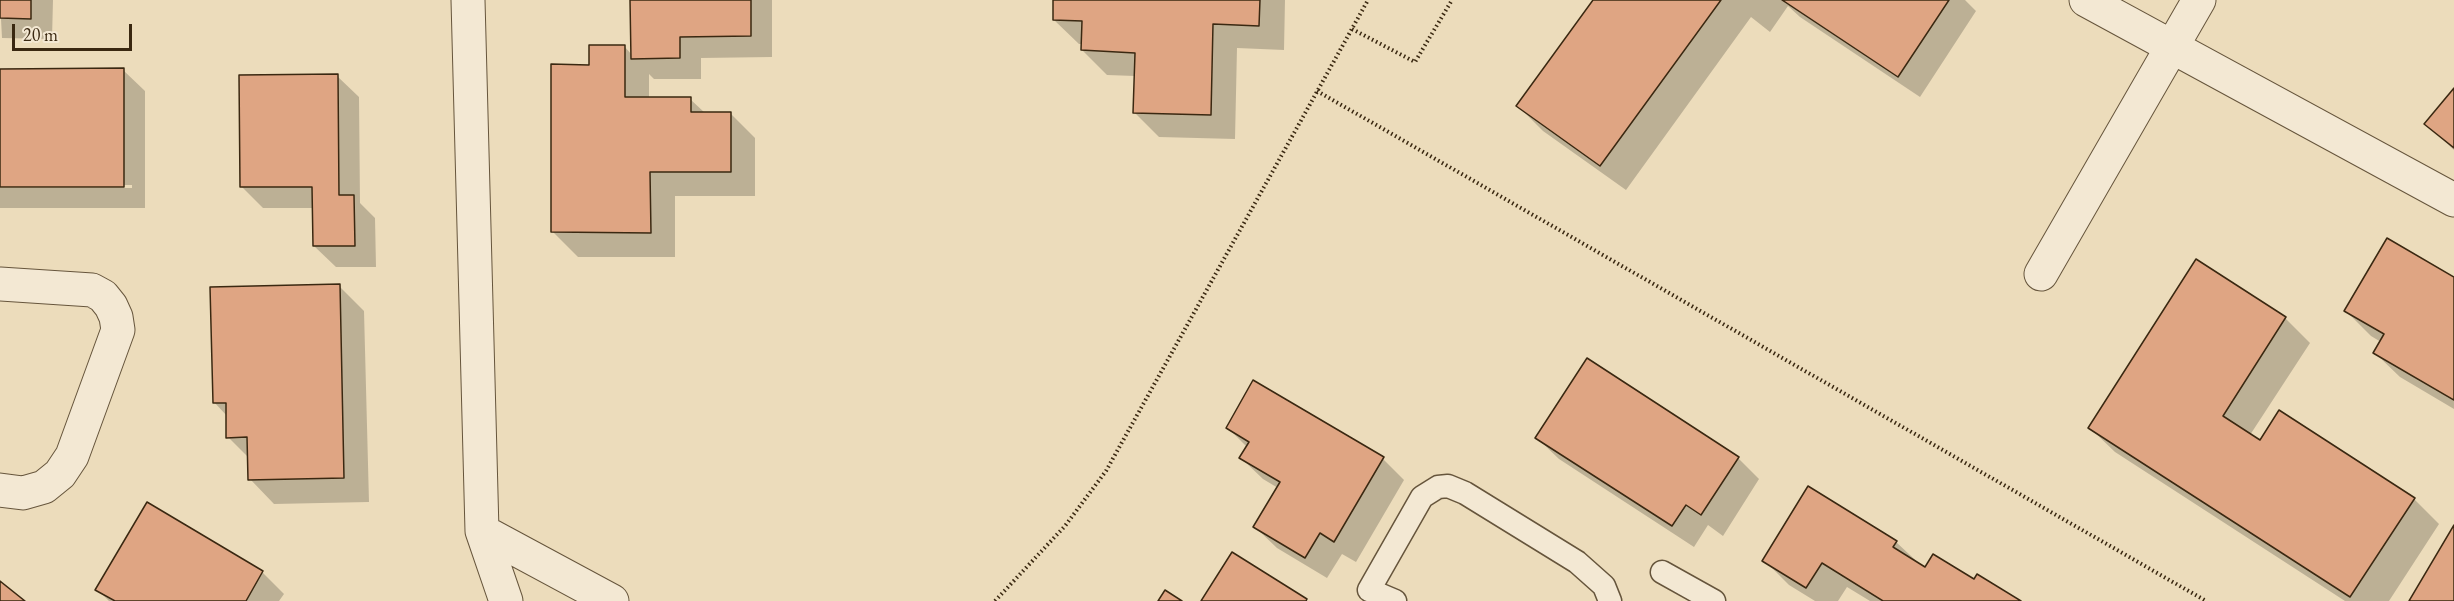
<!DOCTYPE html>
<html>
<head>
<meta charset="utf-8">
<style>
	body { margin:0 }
	#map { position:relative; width:2454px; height:601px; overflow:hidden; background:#ecdcbb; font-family:"EB Garamond",serif }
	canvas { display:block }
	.scale { position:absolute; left:12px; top:24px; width:120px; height:27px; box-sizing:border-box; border:3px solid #3a2811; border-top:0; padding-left:8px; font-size:18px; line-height:21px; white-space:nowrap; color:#3a2811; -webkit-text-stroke:4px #f3e8d3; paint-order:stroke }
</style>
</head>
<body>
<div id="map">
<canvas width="2454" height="601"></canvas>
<div class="scale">20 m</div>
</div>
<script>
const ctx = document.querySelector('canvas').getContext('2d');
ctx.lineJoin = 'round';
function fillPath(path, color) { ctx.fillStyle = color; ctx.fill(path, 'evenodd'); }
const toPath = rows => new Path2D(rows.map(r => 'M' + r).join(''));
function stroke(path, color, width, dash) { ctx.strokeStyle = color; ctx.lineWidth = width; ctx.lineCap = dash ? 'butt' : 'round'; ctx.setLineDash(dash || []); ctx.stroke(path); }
fillPath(toPath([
	[0,0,53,0,52,39,2,38],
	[632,0,772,0,772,57,701,58,701,79,654,79,649,74,649,98,690,99,705,113,730,113,755,138,755,196,675,196,675,257,578,257,553,232,591,66,624,46,632,55],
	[1055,0,1285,0,1284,50,1237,48,1235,139,1159,137,1134,112,1135,76,1107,75,1082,50,1082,44,1079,44,1054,20],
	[1595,0,1965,0,1976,11,1920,97,1800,17,1788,6,1770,32,1751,17,1626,190,1543,131,1518,106],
	[123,70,145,91,145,208,0,208,0,188,132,188,132,185,0,185,0,71],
	[337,76,359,97,360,203,375,218,376,267,336,267,314,246,314,208,263,208,242,187],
	[2454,90,2454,150,2426,124],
	[2454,279,2454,409,2400,377,2375,353,2381,342,2371,336,2346,311],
	[339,286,364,311,369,502,274,504,250,479,249,458,228,437,227,416,214,402],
	[2285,318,2310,343,2250,435,2261,442,2414,499,2439,524,2389,601,2345,601,2115,452,2090,428],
	[1228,428,1383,459,1404,480,1356,562,1342,554,1327,578,1277,548,1255,527,1278,488,1263,479,1241,458,1247,447],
	[1537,438,1738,458,1759,479,1723,536,1708,525,1694,547,1559,459],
	[148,504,262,572,284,594,279,601,109,601,97,589],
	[1896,542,1925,569,1974,581,2018,601,1870,601,1847,587,1838,601,1815,601,1789,585,1764,560]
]), '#0003');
const building = toPath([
	[0,0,31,0,31,19,0,18,0,0],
	[630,0,751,0,751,36,680,37,680,58,631,59,630,0],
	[1053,0,1260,0,1259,26,1213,24,1211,115,1133,113,1135,53,1081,50,1082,21,1053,20,1053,0],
	[1593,0,1721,0,1600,166,1516,106,1593,0],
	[1782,0,1949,0,1898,77,1782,0],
	[589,45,625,45,625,97,691,97,691,112,731,112,731,172,650,172,651,233,551,232,551,64,589,65,589,45],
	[124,68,124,187,0,187,0,69,124,68],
	[338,74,339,195,354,195,355,246,313,246,312,187,240,187,239,75,338,74],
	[2454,88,2454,148,2424,124,2454,88],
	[2387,238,2454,277,2454,400,2373,353,2384,334,2344,311,2387,238],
	[2196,259,2286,317,2223,416,2260,440,2279,410,2415,498,2350,597,2088,428,2196,259],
	[340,284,344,478,248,480,247,437,226,438,226,403,213,403,210,287,340,284],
	[1587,358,1739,457,1701,515,1686,505,1672,526,1535,438,1587,358],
	[1253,380,1384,457,1334,542,1320,533,1305,558,1253,527,1280,482,1239,458,1249,442,1226,428,1253,380],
	[1808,486,1897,541,1893,547,1925,567,1933,554,1974,579,1977,574,2021,601,1883,601,1822,563,1806,588,1762,561,1808,486],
	[147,502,263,571,246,601,115,601,95,590,147,502],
	[2454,525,2454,601,2409,601,2454,525],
	[1232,552,1307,599,1306,601,1201,601,1232,552],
	[0,581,25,601,0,601,0,581],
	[1165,590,1182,601,1158,601,1165,590]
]);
fillPath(building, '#dfa583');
stroke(building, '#3a2811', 1.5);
const service = toPath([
	[1662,572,1714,601],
	[1395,601,1369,590,1422,497,1438,487,1448,486,1465,493,1577,562,1604,586,1610,601]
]);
const minor = toPath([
	[468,0,482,531,506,601],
	[2086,0,2454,200],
	[2041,274,2199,0],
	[0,284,92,290,103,296,111,306,116,317,118,330,72,456,60,474,44,487,23,493,0,490],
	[482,531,612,601]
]);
stroke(service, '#66553c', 25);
stroke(minor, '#66553c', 35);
stroke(toPath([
	[1352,29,1415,62,1452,0],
	[1317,91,2206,601],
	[995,601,1065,526,1106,471,1368,0]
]), '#3a2811', 4, [1.5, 3]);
stroke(service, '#f3e8d3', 22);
stroke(minor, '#f3e8d3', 33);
</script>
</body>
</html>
